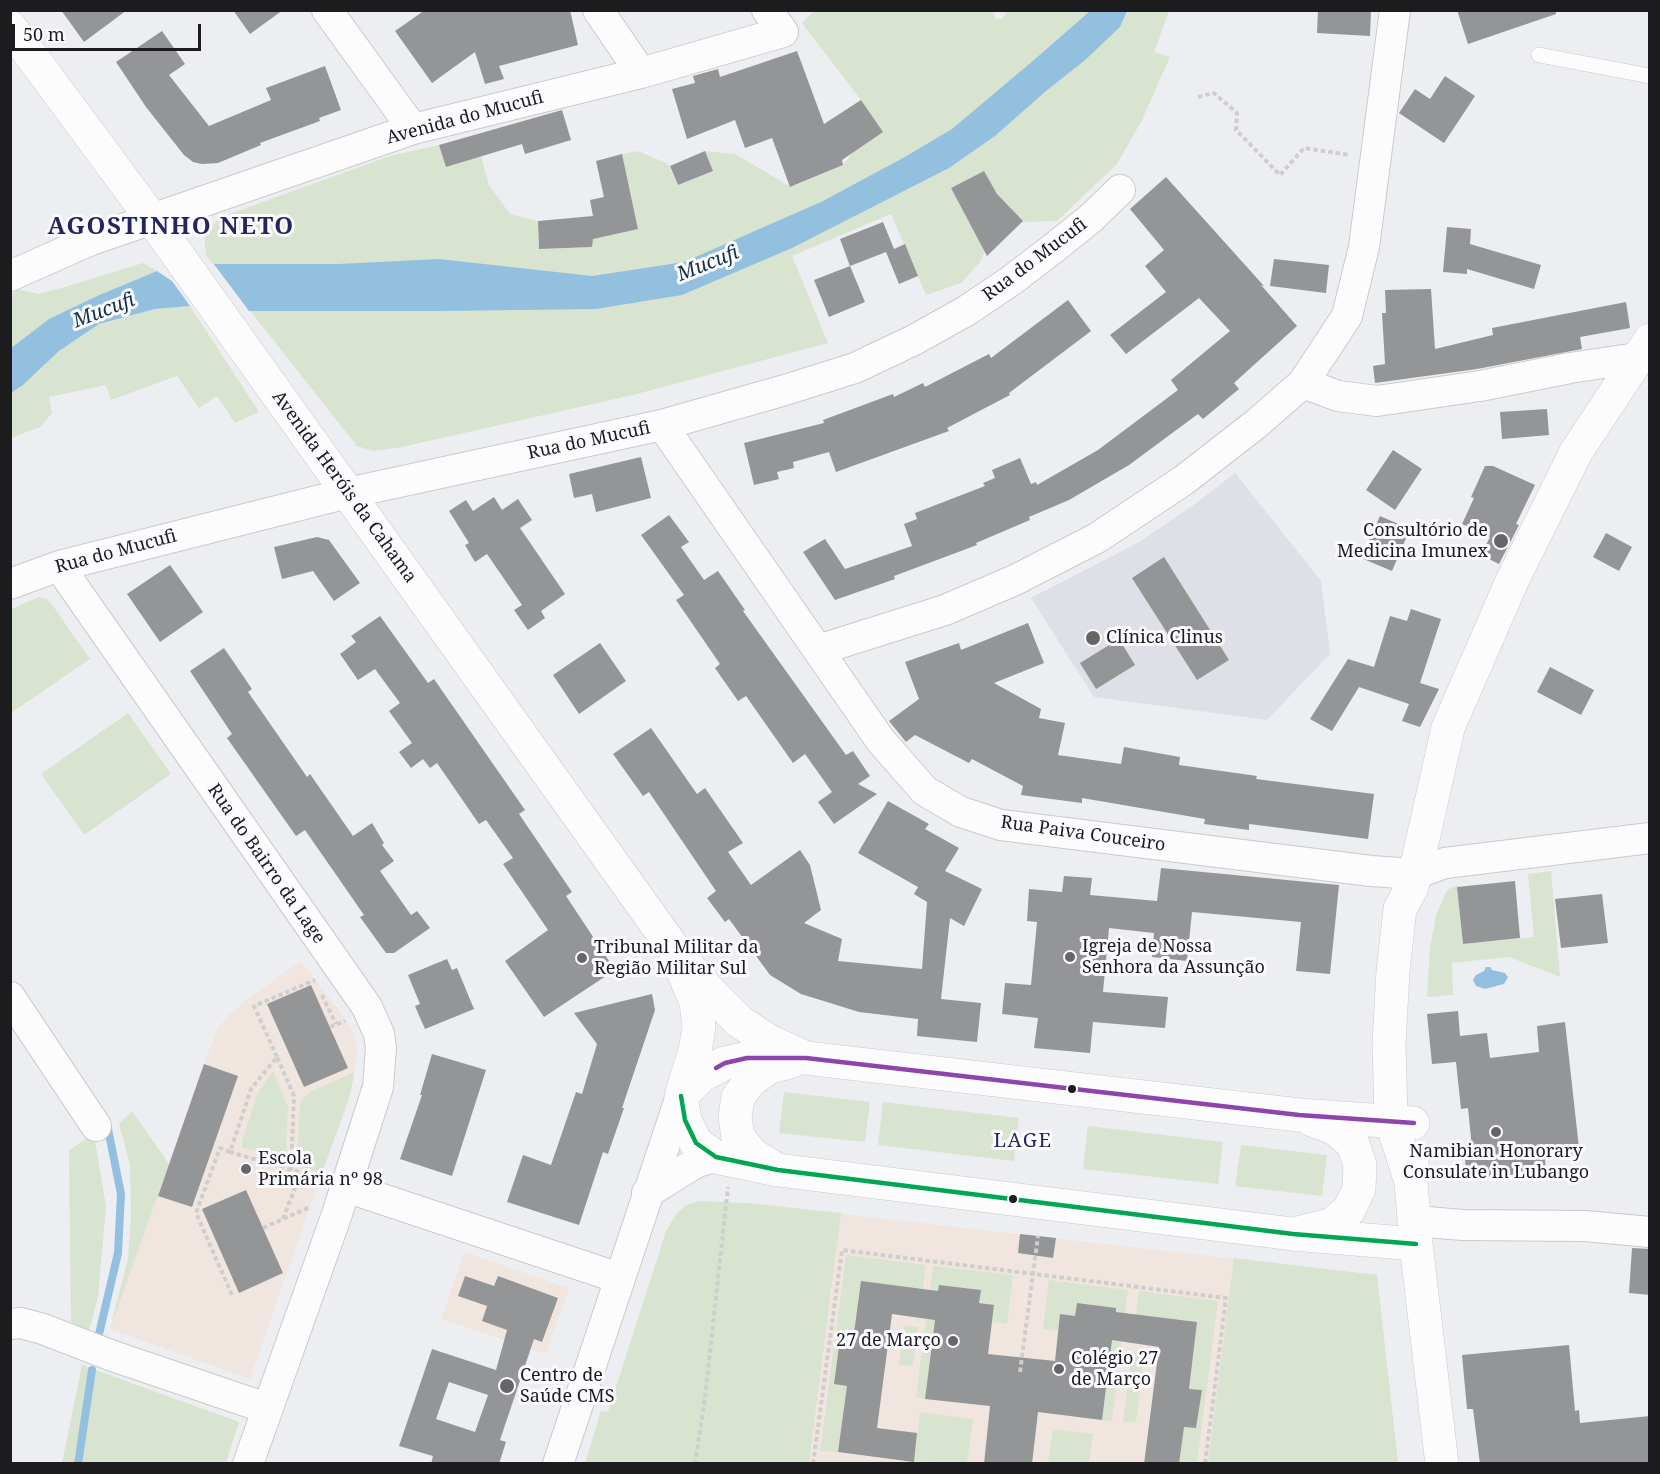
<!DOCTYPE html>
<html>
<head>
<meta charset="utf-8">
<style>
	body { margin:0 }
	#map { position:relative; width:1660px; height:1474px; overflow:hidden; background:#edeef1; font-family:"Noto Serif",serif }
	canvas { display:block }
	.frame { position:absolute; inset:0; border:12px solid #1c1c1e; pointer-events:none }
	.scale { position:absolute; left:12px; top:24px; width:189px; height:27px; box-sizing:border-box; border:3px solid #1c1c1e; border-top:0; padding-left:8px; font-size:18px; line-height:21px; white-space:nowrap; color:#1c1c1e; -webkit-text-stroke:4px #fafaff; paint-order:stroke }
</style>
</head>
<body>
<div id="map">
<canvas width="1660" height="1474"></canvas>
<div class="frame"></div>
<div class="scale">50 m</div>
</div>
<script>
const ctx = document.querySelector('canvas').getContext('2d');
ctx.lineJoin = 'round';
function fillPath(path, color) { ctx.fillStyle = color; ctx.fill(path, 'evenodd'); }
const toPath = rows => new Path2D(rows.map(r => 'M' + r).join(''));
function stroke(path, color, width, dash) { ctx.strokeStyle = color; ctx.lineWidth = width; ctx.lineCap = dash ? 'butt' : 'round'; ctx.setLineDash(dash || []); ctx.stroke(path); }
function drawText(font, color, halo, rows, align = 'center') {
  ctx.font = font + ' "Noto Serif",serif'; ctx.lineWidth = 6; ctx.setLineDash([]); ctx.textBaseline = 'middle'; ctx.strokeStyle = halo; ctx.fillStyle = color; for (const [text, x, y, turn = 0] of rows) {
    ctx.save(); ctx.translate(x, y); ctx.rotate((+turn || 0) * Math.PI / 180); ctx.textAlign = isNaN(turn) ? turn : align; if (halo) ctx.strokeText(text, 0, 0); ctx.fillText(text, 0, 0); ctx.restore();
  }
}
fillPath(toPath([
	[1235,473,1321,581,1330,654,1267,720,1094,697,1031,598,1139,542,1195,504]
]), '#dedfe7');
fillPath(toPath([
	[301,961,345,1018,353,1034,357,1050,353,1083,250,1379,110,1329,206,1058,218,1028,225,1019,247,999],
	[747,1203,1377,1275,1398,1463,720,1464],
	[464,1252,569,1288,546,1354,441,1319]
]), '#f1e6df');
fillPath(toPath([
	[814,11,992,11,996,19,1002,19,1007,11,1169,11,1154,52,1170,57,1142,120,1117,164,1057,221,1023,222,999,198,984,171,951,188,985,251,980,262,961,283,926,295,891,214,792,256,828,343,633,395,402,447,373,451,357,446,206,255,204,233,221,217,390,156,439,145,446,167,481,156,489,185,510,214,538,221,539,249,592,247,593,216,638,229,622,154,638,151,668,164,678,185,713,171,705,151,735,154,791,187,812,179,843,165,853,152,882,132,861,100,802,23],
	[143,263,157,271,97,296,49,319,11,348,11,294,17,289,38,294,65,287],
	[190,306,259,412,235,423,217,396,199,408,177,376,111,400,106,385,49,397,52,413,40,427,11,438,11,393,23,385,59,351,99,324,155,309],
	[39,597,47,599,53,606,90,659,11,713,11,609],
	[128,713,171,774,84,835,41,774],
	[1551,871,1560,977,1509,957,1452,963,1453,995,1427,997,1430,948,1436,915,1447,890,1457,885,1463,944,1534,937,1528,874],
	[273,1071,288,1107,286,1155,284,1158,281,1160,242,1147,242,1142,257,1094],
	[354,1072,350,1096,322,1173,304,1168,297,1161,300,1101,310,1092],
	[784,1092,870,1102,865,1142,779,1133],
	[883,1102,1019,1118,1014,1161,878,1145],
	[132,1111,169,1164,110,1329,128,1258,131,1218,130,1165,119,1124],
	[1088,1126,1223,1142,1218,1184,1083,1169],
	[94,1134,106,1206,98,1297,89,1331,71,1322,69,1150],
	[1241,1145,1327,1155,1322,1196,1235,1186],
	[699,1201,747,1203,841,1213,809,1463,585,1463,601,1411,608,1412,666,1231,676,1214,686,1205],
	[846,1255,926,1265,919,1318,905,1316,908,1287,852,1348,839,1347,834,1384,847,1386,839,1452,820,1451],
	[1234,1258,1377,1275,1398,1463,1208,1463],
	[933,1266,1013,1275,1007,1324,992,1322,994,1305,979,1303,981,1290,939,1285,925,1399,916,1397],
	[1049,1280,1128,1290,1112,1421,1102,1420,1116,1308,1077,1303,1075,1316,1060,1314,1058,1331,1043,1329],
	[1139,1291,1218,1301,1197,1463,1179,1463,1184,1427,1196,1428,1202,1391,1189,1389,1197,1322,1149,1316,1145,1345,1132,1343],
	[904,1326,918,1327,913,1366,899,1365],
	[1132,1352,1144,1353,1136,1423,1123,1422],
	[82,1365,239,1422,226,1463,62,1463],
	[920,1412,973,1419,967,1463,914,1461],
	[1053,1429,1093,1434,1089,1463,1048,1463]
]), '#d8e4cf');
fillPath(toPath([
	[1090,11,1127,11,1120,27,1084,61,1046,91,995,136,949,168,792,248,682,295,596,309,442,311,249,311,214,264,338,264,439,259,592,276,684,262,821,202,903,158,952,129,1034,60],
	[157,271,172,281,190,306,155,309,99,324,59,351,23,385,11,393,11,348,49,319,97,296],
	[1486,967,1490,967,1492,970,1505,973,1508,977,1504,984,1485,989,1476,986,1473,980,1476,975,1484,971]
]), '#93c0df');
stroke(toPath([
	[99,1334,118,1253,121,1194,108,1129],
	[78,1464,92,1370]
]), '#93c0df', 8);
fillPath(toPath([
	[61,10,127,10,84,42],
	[233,10,283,10,250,34],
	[425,10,570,10,578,45,499,66,504,79,485,84,475,52,432,83,395,31],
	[1318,10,1371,10,1370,36,1317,33],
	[1457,10,1556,10,1556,14,1468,44],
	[162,31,185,64,169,75,209,126,271,100,266,88,325,66,341,110,319,118,320,121,260,143,261,145,218,163,202,164,193,162,184,155,146,107,116,62],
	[797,51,824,124,861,100,883,132,842,160,843,165,790,187,772,138,745,148,735,120,687,139,672,89,695,83,693,76,718,69,720,77],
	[1445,76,1475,96,1444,143,1399,113,1415,89,1430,99],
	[562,110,571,140,525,154,522,144,446,167,439,145],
	[705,151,713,171,678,185,670,166],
	[622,154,638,229,593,239,592,247,539,249,538,221,593,216,590,200,604,197,596,161],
	[984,171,997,194,1023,221,987,256,951,188],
	[1166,177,1264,286,1261,285,1297,326,1234,383,1239,389,1203,419,1198,414,1129,465,1069,500,1029,517,1030,520,976,543,977,545,894,576,895,579,835,600,803,552,825,539,845,569,912,546,904,524,917,519,915,513,985,486,983,483,995,478,992,470,1020,458,1031,484,1036,482,1037,485,1098,450,1178,390,1171,380,1230,331,1199,298,1126,354,1110,335,1166,292,1145,266,1164,250,1130,209],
	[883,222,894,249,905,244,918,276,899,284,886,252,850,266,840,239],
	[1447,227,1471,229,1470,244,1541,265,1534,289,1467,269,1467,274,1443,272],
	[1274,259,1329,265,1326,293,1270,286],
	[850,266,865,302,829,317,814,280],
	[1431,289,1435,349,1493,335,1492,328,1626,302,1630,328,1580,337,1582,349,1477,369,1375,383,1373,366,1385,364,1382,313,1386,313,1385,290],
	[1068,300,1091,331,1009,393,1010,395,947,428,949,431,836,472,829,452,793,462,794,468,777,472,779,479,754,485,744,443,824,423,823,420,893,394,894,397,923,383,925,387,989,354,991,358],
	[1547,409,1549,435,1502,439,1500,412],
	[1393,450,1422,469,1395,510,1366,490],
	[641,457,651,498,596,512,592,494,574,498,569,474],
	[1485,466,1493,466,1535,485,1516,524,1519,525,1499,564,1481,555,1490,537,1462,524,1474,498,1471,497],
	[494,497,502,510,518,499,532,520,520,528,565,594,541,611,545,618,528,630,514,610,522,605,487,554,475,562,465,545,469,543,449,511,466,500,473,511],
	[669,515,689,542,681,547,704,580,718,571,745,610,743,611,846,755,853,751,870,776,858,784,877,794,834,824,818,802,832,792,805,754,793,763,746,696,738,701,715,668,720,664,676,600,684,595,641,535],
	[1380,516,1410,529,1392,571,1361,558],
	[1606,533,1632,547,1619,571,1593,557],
	[317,537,329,540,360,583,334,601,313,571,282,579,274,547],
	[1164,557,1229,660,1197,680,1132,578],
	[170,565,203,612,160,642,127,594],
	[1411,609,1441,619,1420,683,1439,689,1420,727,1402,721,1409,704,1359,687,1332,731,1310,719,1348,659,1374,667,1390,616,1407,621],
	[380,616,428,683,434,679,525,810,519,814,572,892,566,896,615,970,544,1017,505,961,548,930,503,864,513,858,486,820,479,824,437,763,430,768,423,759,411,768,399,752,412,743,389,711,400,703,375,669,358,680,340,654,356,642,351,636],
	[1028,623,1044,663,994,683,1041,709,1039,718,1065,723,1058,755,1121,764,1124,747,1180,757,1179,765,1257,776,1256,779,1374,794,1368,839,1249,824,1249,830,1204,824,1205,819,1082,798,1082,803,1021,795,1023,786,972,759,969,763,915,735,906,742,889,721,919,699,905,662,959,643,961,650],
	[1119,639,1135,665,1096,689,1080,663],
	[600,643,626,681,579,714,553,675],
	[224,648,252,689,248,692,307,777,310,774,353,836,372,823,384,843,382,845,394,861,380,871,411,915,417,911,430,928,394,953,386,953,360,917,364,915,305,830,296,836,227,738,232,734,190,671],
	[1550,667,1594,690,1581,715,1537,692],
	[651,728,697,794,705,788,743,843,728,852,751,885,800,850,810,865,821,910,804,923,842,939,838,961,922,969,927,902,914,894,918,887,858,853,888,801,929,824,925,829,959,848,945,871,982,889,964,926,950,918,941,999,981,1003,977,1042,917,1036,918,1019,859,1012,801,994,770,975,729,919,725,922,707,898,716,891,649,792,643,796,613,754],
	[1161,868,1339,885,1330,974,1296,971,1301,922,1192,912,1187,961,1152,957,1154,933,1109,928,1103,992,1168,997,1165,1028,1093,1022,1090,1053,1034,1048,1038,1018,1002,1014,1005,983,1031,985,1037,922,1027,921,1029,889,1062,892,1064,876,1092,878,1090,895,1157,901],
	[1515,881,1520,938,1463,944,1457,887],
	[1602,894,1608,943,1561,948,1555,899],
	[447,959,452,970,457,968,474,1009,425,1029,415,1006,420,1004,408,975],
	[311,985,348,1068,304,1087,267,1004],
	[652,994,655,1010,622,1108,624,1108,608,1154,603,1152,579,1225,507,1202,523,1155,551,1165,576,1092,582,1094,597,1044,574,1013],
	[1458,1011,1460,1036,1487,1033,1490,1058,1539,1052,1537,1026,1565,1022,1579,1148,1572,1149,1573,1157,1545,1160,1546,1172,1467,1179,1465,1159,1473,1158,1468,1108,1461,1109,1456,1062,1432,1064,1427,1014],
	[432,1054,486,1070,452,1176,400,1159,422,1095,420,1095],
	[204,1064,238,1076,192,1207,158,1196],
	[246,1190,283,1273,239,1293,202,1209],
	[1020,1234,1056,1238,1053,1258,1018,1253],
	[1632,1248,1650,1249,1650,1295,1629,1293],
	[465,1276,494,1286,498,1276,558,1298,542,1342,534,1339,500,1440,506,1442,499,1464,431,1464,433,1456,399,1446,432,1349,496,1370,507,1330,482,1321,487,1306,458,1296],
	[449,1382,488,1395,475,1432,436,1419],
	[861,1281,938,1291,939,1285,981,1290,979,1303,994,1305,988,1354,1055,1361,1060,1314,1075,1316,1077,1303,1116,1308,1116,1312,1197,1322,1189,1389,1202,1390,1196,1428,1184,1427,1179,1464,1144,1464,1159,1347,1112,1340,1102,1420,1038,1412,1032,1464,984,1464,990,1406,925,1399,935,1320,892,1314,877,1428,917,1433,914,1462,838,1452,847,1386,834,1384,839,1346,852,1348],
	[1569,1345,1575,1411,1579,1410,1580,1423,1650,1416,1650,1464,1480,1464,1473,1409,1467,1409,1462,1355]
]), '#949597');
const lane = toPath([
	[1539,55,1650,76]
]);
const street = toPath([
	[327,10,413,129],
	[598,10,641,73],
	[10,276,91,240,413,129,641,73,783,32,767,10],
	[1303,383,1338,396,1377,401,1480,386,1570,368,1637,358,1650,358],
	[662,425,881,741,925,791,961,812,1001,825,1371,871,1415,874,1445,863,1650,838],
	[59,566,367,1007,379,1034,381,1048,378,1087,337,1214,248,1464],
	[10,584,59,566,348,493,662,425,785,390,855,368,914,340,966,311,1012,280,1055,247,1090,219,1120,190],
	[818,650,945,610,1015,580,1097,538,1184,480,1256,424,1303,383,1347,316,1364,247,1395,10],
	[10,997,96,1126],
	[346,1187,619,1278],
	[647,1193,697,1162,716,1157],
	[1415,1221,1463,1225,1585,1226,1650,1232],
	[10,1324,21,1323,43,1329,110,1355,266,1408],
	[558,1464,681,1096]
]);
const secondary = toPath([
	[10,27,152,219,674,949,708,990,740,1022,769,1041,806,1058],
	[682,969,696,1002,699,1027,695,1051,681,1096,685,1120,696,1143,716,1157,778,1170,1293,1234,1416,1244],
	[681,1096,702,1075,725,1063,747,1058,806,1058,1299,1115,1413,1123],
	[1412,1160,1411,1182,1416,1244,1442,1464],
	[771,1166,753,1155,738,1137,735,1117,738,1097,751,1080,770,1067,790,1062],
	[1411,1182,1391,1120,1389,1043,1393,971,1400,909,1412,887,1448,728,1512,581,1576,452,1650,340],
	[1302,1232,1333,1224,1349,1210,1359,1189,1360,1165,1353,1144,1334,1128,1312,1120]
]);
stroke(lane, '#c9cacb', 16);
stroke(street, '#c9cacb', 32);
stroke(secondary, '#c9cacb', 34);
stroke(toPath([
	[1198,97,1214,93,1237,113,1236,130,1280,175,1304,148,1349,155],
	[322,995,336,1024],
	[330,1027,345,1021],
	[277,1057,254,1006,315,980],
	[230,1152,220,1148,196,1213,232,1295],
	[283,1219,301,1172,291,1170,230,1152,251,1089,277,1057,294,1096,291,1170],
	[263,1228,310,1207],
	[1020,1372,1038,1236],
	[695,1464,705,1398,728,1187],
	[813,1464,842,1250,1226,1298,1205,1464]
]), '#cecece', 4, [4.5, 3]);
stroke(lane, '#fcfcfd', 15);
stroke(street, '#fcfcfd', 30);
stroke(secondary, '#fcfcfd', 33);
stroke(toPath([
	[716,1068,725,1063,747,1058,806,1058,1299,1115,1414,1123]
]), '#8e44ad', 4.5);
stroke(toPath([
	[681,1096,685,1120,696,1143,716,1157,778,1170,1293,1234,1416,1244]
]), '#00a651', 4.5);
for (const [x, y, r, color] of [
	[1501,541,8,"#656668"],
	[1093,638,8,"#656668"],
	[1070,957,6,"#656668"],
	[582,958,6,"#656668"],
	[1072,1089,5,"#1c1c1e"],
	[1496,1132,6,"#656668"],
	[246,1169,6,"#656668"],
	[1013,1199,5,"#1c1c1e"],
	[953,1341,6,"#656668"],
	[1059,1369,6,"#656668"],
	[507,1386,8,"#656668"]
]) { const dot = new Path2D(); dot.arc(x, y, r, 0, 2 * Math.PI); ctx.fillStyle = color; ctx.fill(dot); stroke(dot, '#fafaff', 2); }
drawText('18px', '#1c1c1e', '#fafaff', [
	["Avenida do Mucufi",465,118,-15],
	["Rua do Mucufi",1035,260,-37],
	["Rua do Mucufi",589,441,-12],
	["Avenida Heróis da Cahama",344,487,54],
	["Rua do Mucufi",116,552,-15],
	["Rua Paiva Couceiro",1083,834,8],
	["Rua do Bairro da Lage",266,864,55]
]);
drawText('18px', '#1c1c1e', '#fafaff', [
	["Consultório de",1488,531,"right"],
	["Medicina Imunex",1488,552,"right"],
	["Clínica Clinus",1106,638],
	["Igreja de Nossa",1082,947],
	["Senhora da Assunção",1082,968],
	["Tribunal Militar da",594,948],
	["Região Militar Sul",594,969],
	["Namibian Honorary",1496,1152,"center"],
	["Consulate in Lubango",1496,1173,"center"],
	["Escola",258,1159],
	["Primária nº 98",258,1180],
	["27 de Março",941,1341,"right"],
	["Colégio 27",1071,1359],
	["de Março",1071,1380],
	["Centro de",520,1376],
	["Saúde CMS",520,1397]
], 'left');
drawText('italic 20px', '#153345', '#fafaff', [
	["Mucufi",708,264,-22],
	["Mucufi",104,311,-21]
]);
ctx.letterSpacing = '1.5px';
drawText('20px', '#25255e', '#fafaff', [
	["LAGE",1023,1141]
]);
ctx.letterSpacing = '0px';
ctx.letterSpacing = '1.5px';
drawText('bold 24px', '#25255e', '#fafaff', [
	["AGOSTINHO NETO",171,227]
]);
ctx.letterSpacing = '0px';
</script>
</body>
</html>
